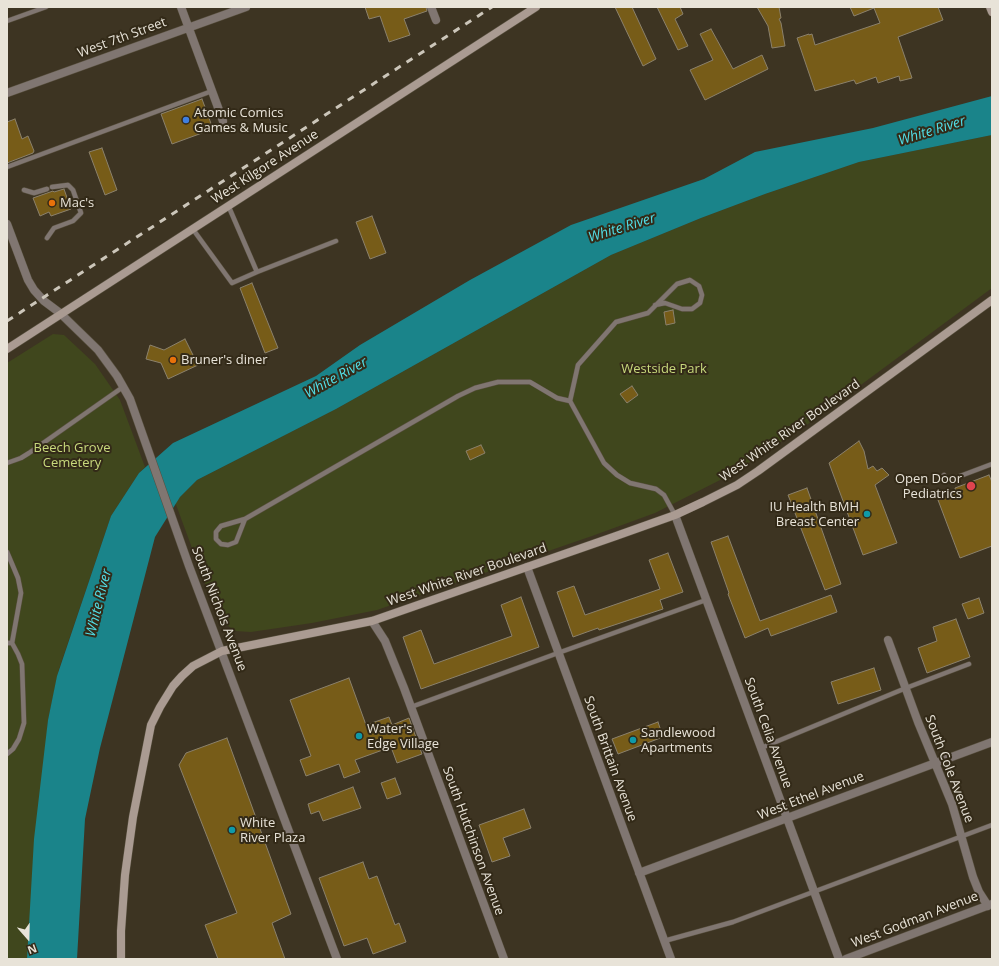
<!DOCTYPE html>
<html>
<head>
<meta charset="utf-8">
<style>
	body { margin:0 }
	#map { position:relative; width:999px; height:966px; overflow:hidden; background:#3d3422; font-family:"Open Sans",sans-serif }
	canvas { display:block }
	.frame { position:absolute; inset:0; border:8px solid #e8e3d8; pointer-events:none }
	.north { position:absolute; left:8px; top:918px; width:40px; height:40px; -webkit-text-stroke:3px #332a18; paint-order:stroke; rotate:160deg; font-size:11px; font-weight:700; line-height:16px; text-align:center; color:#e8e3d8 }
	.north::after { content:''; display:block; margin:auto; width:14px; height:18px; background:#e8e3d8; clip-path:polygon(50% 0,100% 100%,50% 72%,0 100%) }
</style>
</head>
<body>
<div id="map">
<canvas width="999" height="966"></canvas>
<div class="frame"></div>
<div class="north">N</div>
</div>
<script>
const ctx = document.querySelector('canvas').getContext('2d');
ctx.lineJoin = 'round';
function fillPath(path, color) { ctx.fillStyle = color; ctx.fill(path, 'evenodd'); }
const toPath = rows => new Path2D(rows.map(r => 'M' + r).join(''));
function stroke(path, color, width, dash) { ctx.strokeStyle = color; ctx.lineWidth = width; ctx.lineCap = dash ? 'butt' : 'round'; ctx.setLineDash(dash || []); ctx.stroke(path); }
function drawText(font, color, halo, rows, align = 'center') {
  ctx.font = font + ' "Open Sans",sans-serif'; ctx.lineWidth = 4; ctx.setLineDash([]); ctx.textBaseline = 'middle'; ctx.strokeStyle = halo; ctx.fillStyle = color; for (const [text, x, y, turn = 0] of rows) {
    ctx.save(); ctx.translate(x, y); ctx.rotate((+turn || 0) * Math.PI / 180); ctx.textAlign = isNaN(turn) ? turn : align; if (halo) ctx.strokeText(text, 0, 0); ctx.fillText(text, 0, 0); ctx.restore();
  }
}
fillPath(toPath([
	[992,135,992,288,808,424,730,475,655,513,592,536,377,610,312,623,251,632,235,631,223,622,216,613,175,502,197,480,336,409,611,255,701,218,765,194,859,162],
	[53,334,64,335,95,364,120,400,145,467,139,473,111,516,59,669,48,720,28,959,7,959,7,363]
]), '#40471d');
fillPath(toPath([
	[992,96,992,135,859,162,765,194,701,218,611,255,336,409,197,480,180,497,155,537,100,748,85,819,77,959,27,959,34,839,48,720,57,676,111,516,139,473,173,443,316,376,360,345,470,280,571,225,704,179,755,152,873,128]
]), '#1a848a');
const building = toPath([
	[365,7,426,7,427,11,404,19,410,35,389,42,380,16,369,19,365,7],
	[615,7,632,7,656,59,643,66,615,7],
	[657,7,680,7,683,14,675,19,688,46,678,50,657,7],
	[757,7,779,7,781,18,779,19,781,23,785,46,772,48,768,26,757,7],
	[850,7,938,7,943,20,898,37,912,78,900,81,899,76,878,83,876,77,856,84,854,80,815,91,797,38,809,34,809,35,812,34,815,45,880,23,874,8,854,16,850,7],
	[711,29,733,69,762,55,768,69,705,100,690,70,713,60,700,34,711,29],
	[202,99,213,129,172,144,161,114,202,99],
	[15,119,22,139,28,136,34,151,33,153,7,163,7,122,15,119],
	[102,148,117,190,105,195,89,152,102,148],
	[64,189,71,209,51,216,49,212,40,216,33,198,53,191,54,192,64,189],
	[372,216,386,253,370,259,356,222,372,216],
	[252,283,278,348,265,353,240,288,252,283],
	[673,310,675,323,666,325,664,312,673,310],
	[185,339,198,365,168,379,161,363,146,359,150,345,164,350,185,339],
	[632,386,638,395,627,403,620,394,632,386],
	[859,441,864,451,868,469,873,466,877,471,882,468,889,475,875,485,897,543,863,555,829,463,859,441],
	[481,445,485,453,470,460,466,451,481,445],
	[989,475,992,482,992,546,960,558,938,500,956,493,955,488,989,475],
	[807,488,841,584,825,590,788,495,807,488],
	[728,536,760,621,831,595,837,612,771,636,768,628,745,638,728,594,729,593,711,542,728,536],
	[668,553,683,592,660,600,663,609,599,630,598,628,573,637,557,592,574,586,585,615,660,589,649,560,668,553],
	[521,597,539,647,421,689,403,637,421,630,434,664,512,636,501,605,521,597],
	[979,598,984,613,968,619,962,604,979,598],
	[956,619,970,657,927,673,918,648,937,641,933,627,956,619],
	[874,668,881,690,838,704,831,682,874,668],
	[349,678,366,725,389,717,392,725,409,718,422,754,397,763,391,747,355,760,360,772,344,778,339,764,306,776,300,760,311,756,290,700,349,678],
	[658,722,663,737,618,754,612,739,658,722],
	[227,738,291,914,272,923,285,959,218,959,205,925,237,913,179,765,186,753,227,738],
	[395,778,401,794,387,799,381,783,395,778],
	[353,787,361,808,323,821,319,811,311,814,308,804,353,787],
	[524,809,531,828,503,838,510,856,492,862,479,825,524,809],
	[363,862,369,879,377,876,395,925,399,923,406,942,373,954,367,938,344,946,319,878,363,862]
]);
fillPath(building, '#775c18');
stroke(building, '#8b816c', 1);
const lane = toPath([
	[7,21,46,7],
	[7,167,212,91],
	[24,190,34,193,47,189],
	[228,205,257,272,336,241],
	[192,228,232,283,257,272],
	[47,238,54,228,73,221,81,213,73,190,68,185,52,187],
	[655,305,665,303,682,309,692,309,700,303,702,295,699,286,690,280,677,284,648,313,616,322,578,365,570,401,604,463,617,475,630,483,656,489,664,495,675,515],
	[7,463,21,458,29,453,123,387],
	[944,475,947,481,992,464],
	[245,519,236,542,228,545,221,544,216,539,216,532,221,526,245,519,458,396,475,388,498,382,530,382,557,398,570,401],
	[7,552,18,578,21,593,12,643],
	[7,643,12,643,18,654,22,664,24,723,19,739,13,749,7,754],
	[411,707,558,653,706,600],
	[761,748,906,688,969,664],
	[664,941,733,922,992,825]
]);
const street = toPath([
	[181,7,223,121],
	[431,7,436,20],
	[7,93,246,7],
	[7,224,28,280,34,290,44,301,60,313,98,350,117,376,130,399,189,566,337,959],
	[675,515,839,959],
	[527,567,671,959],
	[372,621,385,641,404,688,504,959],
	[888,640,918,722,952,804,973,877,979,892,988,906],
	[639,873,992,742],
	[846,959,992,904]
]);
const secondary = toPath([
	[990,7,992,12],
	[7,349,536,7],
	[121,959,121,931,125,875,133,817,151,725,160,707,173,686,182,676,193,666,222,651,372,621,616,536,675,515,703,502,737,485,758,471,992,300]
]);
stroke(lane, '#58503f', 5.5);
stroke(street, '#58503f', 9);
stroke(secondary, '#58503f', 9);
stroke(lane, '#807671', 4.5);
stroke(street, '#807671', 8);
stroke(secondary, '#aa9b92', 8);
stroke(toPath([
	[7,321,492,7]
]), '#ccc6ba', 3, [7, 7]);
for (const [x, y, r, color] of [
	[186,120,4,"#3f7fe0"],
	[52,203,4,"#e8710a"],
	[173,360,4,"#e8710a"],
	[971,486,5,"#e0444e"],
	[867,514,4,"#0f9aa8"],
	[359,736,4,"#0f9aa8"],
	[633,740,4,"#0f9aa8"],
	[232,830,4,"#0f9aa8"]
]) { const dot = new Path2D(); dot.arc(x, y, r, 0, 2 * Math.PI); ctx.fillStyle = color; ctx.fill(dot); stroke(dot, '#332a18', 1.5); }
drawText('13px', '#e8e3d8', '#332a18', [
	["West 7th Street",122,38,-20],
	["West Kilgore Avenue",265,167,-33],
	["West White River Boulevard",790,431,-35],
	["West White River Boulevard",467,575,-19],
	["South Nichols Avenue",219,609,69],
	["South Celia Avenue",768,733,70],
	["South Brittain Avenue",610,759,70],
	["South Cole Avenue",949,769,69],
	["West Ethel Avenue",811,796,-21],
	["South Hutchinson Avenue",473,841,70],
	["West Godman Avenue",915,920,-21]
]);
drawText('13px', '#e8e3d8', '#332a18', [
	["Atomic Comics",194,113],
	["Games & Music",194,128],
	["Mac's",60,203],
	["Bruner's diner",181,360],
	["Open Door",962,479,"right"],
	["Pediatrics",962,494,"right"],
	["IU Health BMH",859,507,"right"],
	["Breast Center",859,522,"right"],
	["Water's",367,729],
	["Edge Village",367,744],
	["Sandlewood",641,733],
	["Apartments",641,748],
	["White",240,823],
	["River Plaza",240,838]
], 'left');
drawText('13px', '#c8d97c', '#332a18', [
	["Westside Park",664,369],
	["Beech Grove",72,448],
	["Cemetery",72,463]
]);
drawText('italic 14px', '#52dfe8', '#332a18', [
	["White River",932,131,-17],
	["White River",622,228,-17],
	["White River",336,378,-29],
	["White River",99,603,-76]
]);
</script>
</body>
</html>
